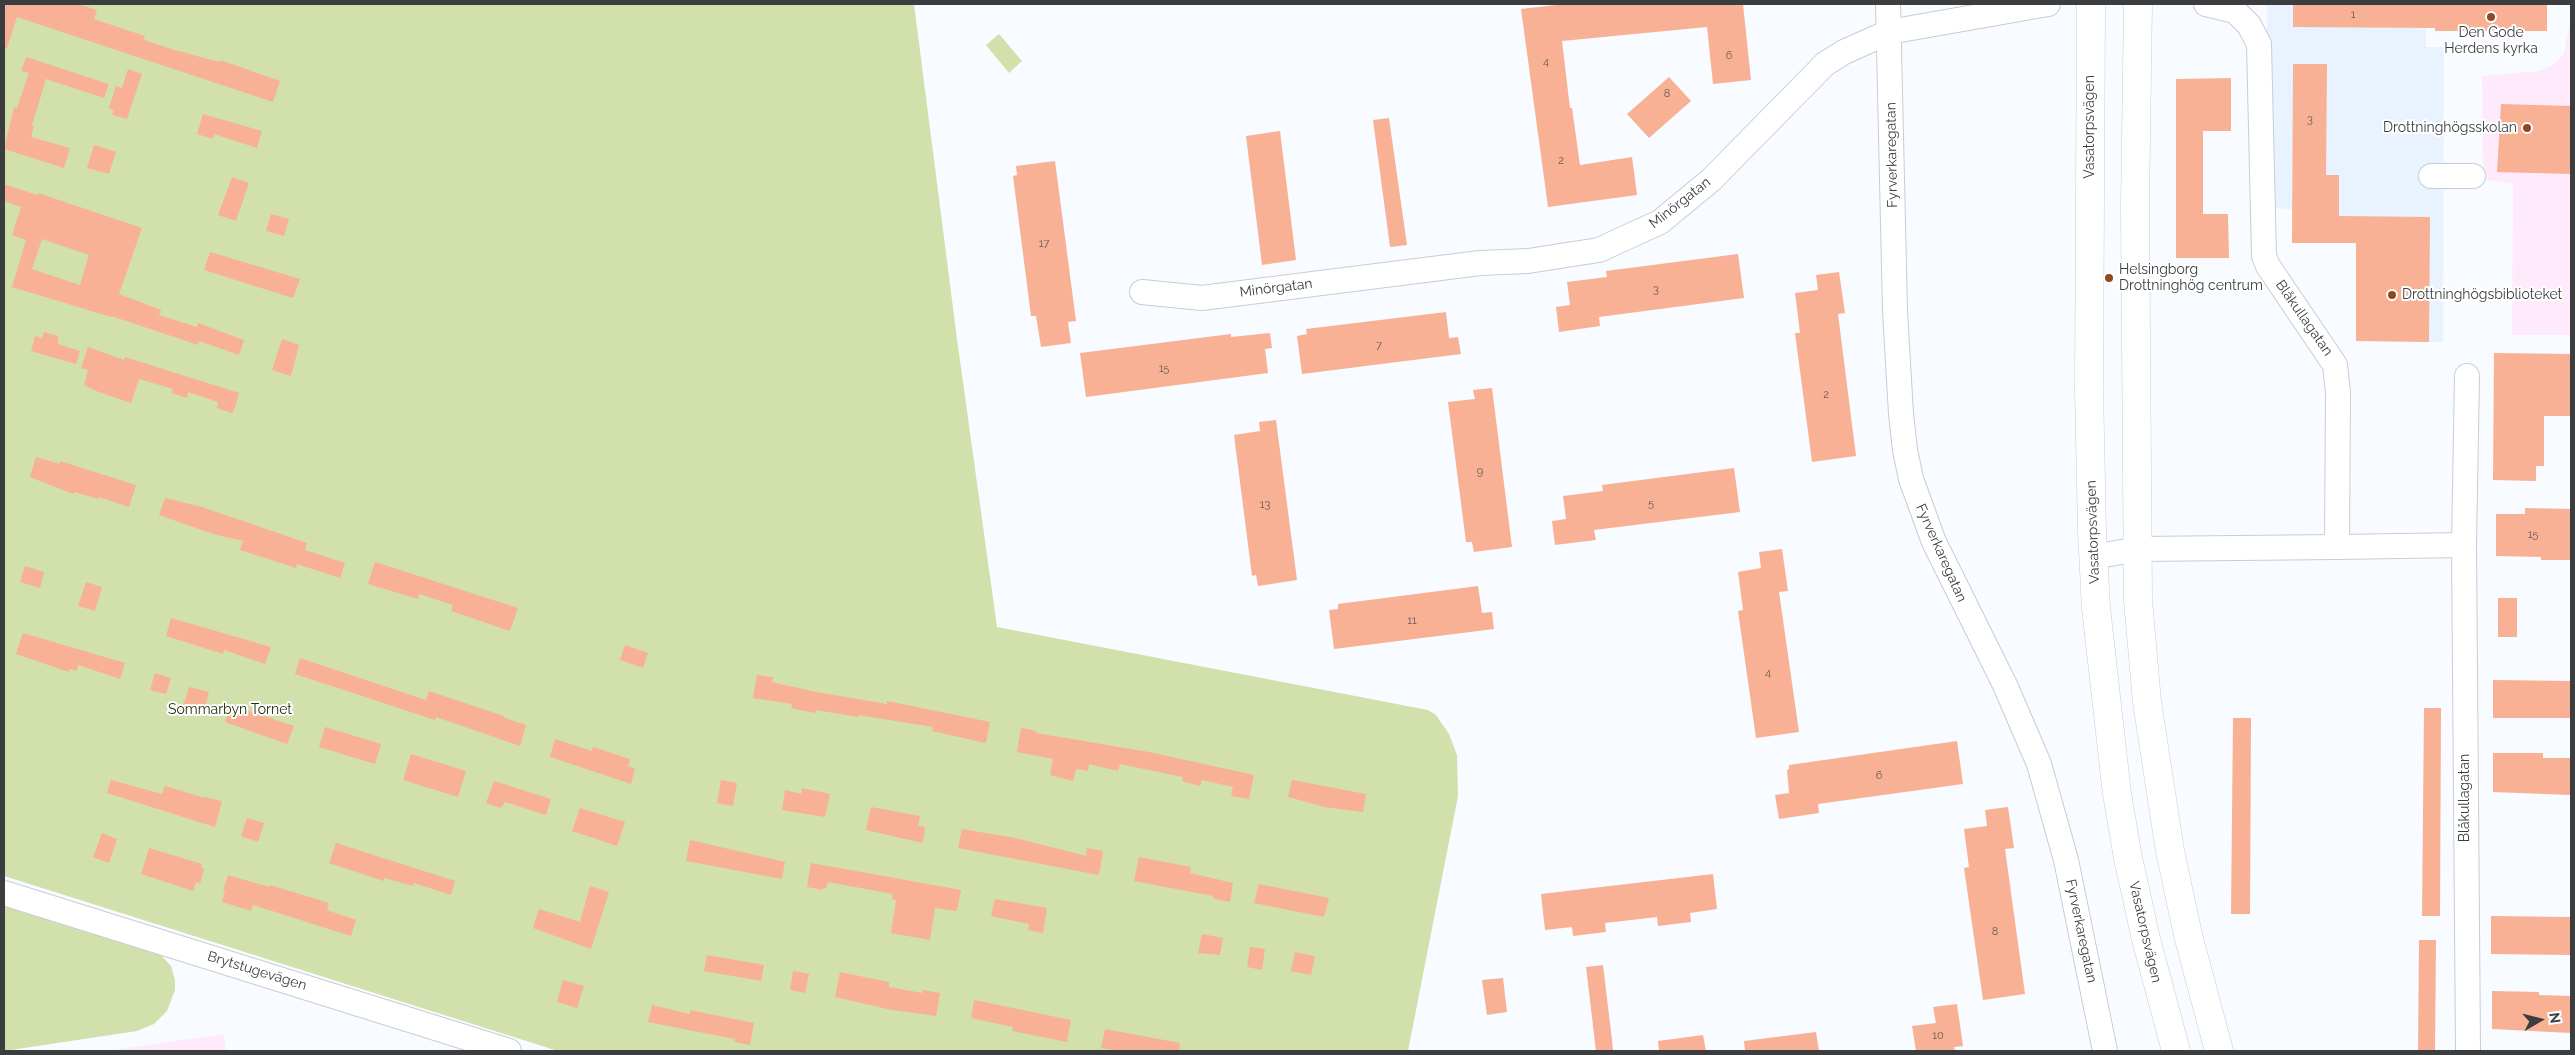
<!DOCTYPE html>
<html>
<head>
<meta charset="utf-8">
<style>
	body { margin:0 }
	#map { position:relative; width:2575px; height:1055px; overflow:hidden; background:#f8fbff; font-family:Raleway,sans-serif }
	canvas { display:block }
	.frame { position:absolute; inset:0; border:5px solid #3b3d3f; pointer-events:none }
	.north { position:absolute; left:2515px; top:995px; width:50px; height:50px; -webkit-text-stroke:4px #fff; paint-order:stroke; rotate:82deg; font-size:14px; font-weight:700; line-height:20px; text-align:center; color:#3b3d3f }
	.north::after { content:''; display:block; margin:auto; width:18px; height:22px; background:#3b3d3f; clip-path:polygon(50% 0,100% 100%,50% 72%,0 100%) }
</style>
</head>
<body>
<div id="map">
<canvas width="2575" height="1055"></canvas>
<div class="frame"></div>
<div class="north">N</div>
</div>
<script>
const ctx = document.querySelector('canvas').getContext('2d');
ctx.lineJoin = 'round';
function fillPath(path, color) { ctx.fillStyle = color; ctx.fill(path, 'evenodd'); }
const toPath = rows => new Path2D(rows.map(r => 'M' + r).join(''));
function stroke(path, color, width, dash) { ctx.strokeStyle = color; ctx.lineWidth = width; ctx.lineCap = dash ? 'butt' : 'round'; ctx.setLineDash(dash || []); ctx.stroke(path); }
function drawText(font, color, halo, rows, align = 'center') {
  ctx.font = font + ' Raleway,sans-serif'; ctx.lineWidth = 4; ctx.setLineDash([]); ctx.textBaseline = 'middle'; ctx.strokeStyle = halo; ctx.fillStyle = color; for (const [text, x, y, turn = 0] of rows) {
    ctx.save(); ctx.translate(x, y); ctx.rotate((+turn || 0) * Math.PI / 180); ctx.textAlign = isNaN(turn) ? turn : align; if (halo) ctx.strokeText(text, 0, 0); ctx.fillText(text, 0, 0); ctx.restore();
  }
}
fillPath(toPath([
	[2267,4,2426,4,2426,47,2444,47,2443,342,2356,341,2356,243,2292,243,2292,209,2268,208]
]), '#e8f3ff');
fillPath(toPath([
	[2571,21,2571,335,2512,335,2513,184,2483,179,2482,76,2540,71,2553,65,2563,55],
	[224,1034,226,1051,106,1051]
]), '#feeafa');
fillPath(toPath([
	[4,4,914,4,957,339,997,627,1428,710,1436,715,1449,734,1457,755,1458,796,1408,1051,558,1051,4,876],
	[999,34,1022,61,1009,73,986,45],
	[4,902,99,929,161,955,171,966,175,980,175,990,167,1011,154,1024,137,1031,4,1051]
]), '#d2e0ac');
fillPath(toPath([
	[4,4,78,4,97,10,94,19,145,36,144,40,175,50,219,62,220,60,280,81,273,102,17,17,7,48,4,48],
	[1565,4,1743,4,1751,80,1713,84,1707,27,1562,41,1570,108,1572,108,1580,165,1632,157,1637,195,1548,207,1521,9],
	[2293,4,2547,4,2547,31,2435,31,2435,28,2293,27],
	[26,57,109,84,104,98,46,79,32,125,34,126,31,137,70,148,64,168,4,149,14,107,17,108,29,73,21,71],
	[2293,64,2327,64,2326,175,2339,175,2339,216,2430,217,2429,342,2356,341,2356,243,2292,243],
	[128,69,142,74,127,119,112,115,114,110,109,108,116,86,122,88],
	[1669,77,1691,101,1649,138,1627,114],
	[2231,78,2231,131,2203,131,2203,214,2228,214,2229,258,2176,258,2176,79],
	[2501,104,2571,106,2571,174,2497,172],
	[203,114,262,131,257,148,214,134,213,139,197,134],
	[1389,118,1407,245,1390,247,1373,120],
	[1280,131,1296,260,1262,265,1246,136],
	[94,145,116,152,109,174,87,168],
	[1055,161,1076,321,1068,322,1071,343,1041,347,1036,316,1031,316,1013,176,1017,175,1016,166],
	[232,177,249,183,236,221,218,215],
	[4,184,37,195,38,193,142,228,119,294,161,310,159,315,197,327,198,323,244,340,239,355,199,341,198,345,111,316,111,317,12,287,26,240,12,235,21,207,4,201],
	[42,239,89,255,80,285,32,269],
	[271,214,289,219,284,236,266,231],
	[210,252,300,279,293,298,204,270],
	[1738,254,1744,298,1599,317,1600,326,1559,332,1556,307,1570,305,1567,282,1607,277,1606,271],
	[1839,272,1845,313,1838,314,1856,456,1812,462,1795,333,1800,333,1795,293,1818,290,1816,275],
	[1446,312,1449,338,1458,337,1461,354,1302,374,1297,336,1307,334,1306,329],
	[44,332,58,336,58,344,80,351,76,364,31,351,35,336,42,338],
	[1270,333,1272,348,1265,349,1268,373,1086,397,1080,353,1231,334,1231,337],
	[282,339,299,345,291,376,272,370],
	[88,347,124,360,125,357,239,393,235,407,232,413,217,408,218,402,188,392,187,398,172,393,173,389,139,379,131,403,96,391,84,385,88,370,81,368],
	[2494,353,2571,354,2571,416,2544,416,2544,466,2536,466,2536,481,2493,480],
	[1492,388,1512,547,1474,552,1472,542,1466,542,1448,402,1475,399,1473,390],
	[1276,420,1297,580,1258,586,1256,575,1252,576,1234,435,1260,431,1259,422],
	[36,457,60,464,60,461,136,485,129,507,99,497,98,499,74,492,73,494,30,477],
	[1734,468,1740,512,1594,530,1596,540,1555,545,1552,521,1566,519,1563,496,1603,491,1602,485],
	[165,498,202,507,307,543,305,550,345,563,340,578,297,564,296,568,240,550,243,541,213,534,159,515],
	[2525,508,2571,509,2571,560,2541,560,2541,557,2496,556,2496,514,2525,514],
	[1782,549,1788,591,1779,592,1799,732,1756,738,1738,611,1743,610,1738,572,1761,568,1759,552],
	[375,562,518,608,510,631,451,611,453,605,419,594,418,599,368,584],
	[25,566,44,572,40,588,20,582],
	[86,582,102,587,95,611,78,606],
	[1478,586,1482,613,1492,612,1494,629,1334,649,1329,610,1338,609,1338,604],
	[2498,598,2517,598,2517,637,2498,637],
	[171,618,271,647,265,664,224,650,223,654,166,636],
	[23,633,125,663,120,679,78,665,77,671,69,669,69,672,16,654],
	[625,645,648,653,643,668,620,660],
	[300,658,426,700,429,691,504,716,505,718,526,725,520,746,436,717,435,720,295,674],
	[155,673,171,678,166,694,150,690],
	[757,675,773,677,772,682,816,692,887,704,887,701,990,722,986,743,932,731,933,727,858,715,858,717,816,710,815,713,791,708,792,704,753,698],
	[2493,680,2571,681,2571,718,2493,718],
	[189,687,209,692,204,712,183,706],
	[230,707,237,709,238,707,294,726,287,744,225,722],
	[2424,708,2441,708,2440,916,2422,916],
	[2233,718,2251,718,2250,914,2231,914],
	[325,727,381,744,375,764,319,747],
	[1021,728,1036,731,1036,733,1149,752,1254,775,1249,799,1231,796,1233,787,1202,780,1200,786,1182,781,1183,777,1120,764,1118,771,1089,764,1088,771,1076,769,1073,781,1050,775,1053,759,1017,752],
	[555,739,592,751,593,747,630,759,628,766,635,769,631,784,550,757],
	[1957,741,1963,784,1818,804,1819,813,1779,819,1775,795,1789,793,1787,770,1789,769,1789,765],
	[2493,753,2543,753,2543,758,2571,758,2571,795,2493,792],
	[411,754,466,771,458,797,403,780],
	[111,780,162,794,165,786,205,798,205,797,222,801,215,827,107,793],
	[721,780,737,783,733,806,717,803],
	[1292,780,1366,794,1363,812,1325,807,1288,797],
	[494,781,551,799,546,815,505,802,501,808,486,803],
	[802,788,830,794,825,817,782,810,785,790,801,794],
	[871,807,920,816,918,826,925,827,923,843,866,830],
	[2008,807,2014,848,2005,849,2025,994,1983,1000,1964,868,1969,867,1964,829,1987,826,1985,810],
	[580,808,625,822,617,846,572,831],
	[247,818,264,823,258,842,241,836],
	[962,829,1015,838,1086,856,1087,848,1103,851,1099,875,958,848],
	[102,833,117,839,109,863,93,857],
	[690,840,785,862,782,879,686,861],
	[336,843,455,881,451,895,414,883,413,886,384,878,384,881,329,863],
	[149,848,202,864,201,867,204,868,200,884,196,882,193,891,141,874],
	[1139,857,1191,867,1190,873,1233,883,1230,902,1212,898,1213,896,1134,881],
	[811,863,961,890,957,911,935,908,930,940,891,933,896,900,892,899,893,894,828,882,826,888,823,888,823,890,807,887],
	[1713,874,1717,909,1690,913,1691,922,1658,926,1657,917,1605,923,1606,932,1573,936,1572,927,1545,930,1541,894],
	[228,875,269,887,270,885,329,903,327,910,356,920,351,936,253,905,251,911,222,902,225,891,223,891],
	[1259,884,1329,898,1324,917,1254,903],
	[590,886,609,892,591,949,533,928,539,909,580,922],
	[995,899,1047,908,1043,933,1028,930,1029,924,991,916],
	[2491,916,2571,917,2571,955,2491,954],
	[1202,934,1223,938,1220,955,1198,953],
	[2419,940,2436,940,2435,1051,2418,1051],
	[1250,947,1265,949,1262,970,1247,967],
	[1295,952,1315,956,1311,975,1291,971],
	[707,955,764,965,761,981,704,971],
	[1603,965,1612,1040,1613,1051,1596,1051,1586,967],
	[793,971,809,974,805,993,790,990],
	[840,972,889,982,889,987,922,993,923,990,940,993,936,1016,892,1010,835,997],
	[1503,978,1507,1012,1487,1015,1482,980],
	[563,980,584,986,577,1008,557,1002],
	[2492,991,2539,992,2539,995,2571,996,2571,1033,2492,1029],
	[974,1000,1071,1020,1067,1042,1012,1031,1013,1027,971,1018],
	[1957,1004,1963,1046,1954,1047,1955,1051,1916,1051,1912,1026,1936,1023,1933,1007],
	[652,1005,690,1014,690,1010,754,1023,750,1045,734,1042,735,1039,648,1022],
	[1105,1029,1180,1043,1179,1051,1119,1051,1101,1048],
	[1816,1032,1819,1051,1745,1051,1744,1041],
	[1703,1035,1706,1051,1659,1051,1658,1041]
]), '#f8b194');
const street = toPath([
	[1888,4,1895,311,1901,414,1905,450,1911,479,1934,542,2005,685,2039,764,2066,860,2105,1051],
	[2431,176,2473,176],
	[1142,292,1202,298,1480,263,1528,261,1599,250,1660,222,1711,180,1825,64,1844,52,1889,32,2048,4],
	[2467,376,2464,545,2468,1051],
	[2337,547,2464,545],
	[2093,557,2138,549,2337,547,2338,392,2335,365,2268,266,2264,256,2259,44,2249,25,2235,11,2206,4],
	[4,893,509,1051]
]);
const secondary = toPath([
	[2091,4,2089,389,2092,531,2096,608,2117,794,2128,858,2146,939,2176,1051],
	[2138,4,2135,207,2138,600,2147,702,2170,851,2188,935,2219,1051]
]);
stroke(street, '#c7cdd3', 26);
stroke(secondary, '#c7cdd3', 29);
stroke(street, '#fff', 24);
stroke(secondary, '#fff', 28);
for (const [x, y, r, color] of [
	[2491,17,5,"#8f4a1f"],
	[2527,128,5,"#8f4a1f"],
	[2109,278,5,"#8f4a1f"],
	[2392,295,5,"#8f4a1f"]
]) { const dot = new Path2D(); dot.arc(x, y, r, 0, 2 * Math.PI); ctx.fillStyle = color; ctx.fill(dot); stroke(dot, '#fff', 2); }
drawText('11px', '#6a5a54', null, [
	["1",2353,15],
	["6",1729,56],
	["4",1546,62],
	["8",1667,94],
	["3",2310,120],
	["2",1561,161],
	["17",1044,244],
	["3",1656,290],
	["7",1379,346],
	["15",1164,369],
	["2",1826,395],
	["9",1480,472],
	["5",1651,504],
	["13",1265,505],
	["15",2533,535],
	["11",1412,621],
	["4",1768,673],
	["6",1879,776],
	["8",1995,932],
	["10",1938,1036]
]);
drawText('14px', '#3b3d3f', '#fff', [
	["Den Gode",2491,33,"center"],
	["Herdens kyrka",2491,49,"center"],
	["Drottninghögsskolan",2517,128,"right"],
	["Helsingborg",2119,270],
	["Drottninghög centrum",2119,286],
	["Drottninghögsbiblioteket",2402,295]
], 'left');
drawText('14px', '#3b3d3f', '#fff', [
	["Vasatorpsvägen",2090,127,-90],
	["Fyrverkaregatan",1892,155,-91],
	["Minörgatan",1680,203,-38],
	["Minörgatan",1276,288,-7],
	["Blåkullagatan",2304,318,55],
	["Vasatorpsvägen",2093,532,-92],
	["Fyrverkaregatan",1941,553,66],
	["Blåkullagatan",2465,798,-90],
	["Fyrverkaregatan",2081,931,78],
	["Vasatorpsvägen",2145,932,77],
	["Brytstugevägen",257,971,17]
]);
drawText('14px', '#29310b', '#fff', [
	["Sommarbyn Tornet",230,710]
]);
</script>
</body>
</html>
